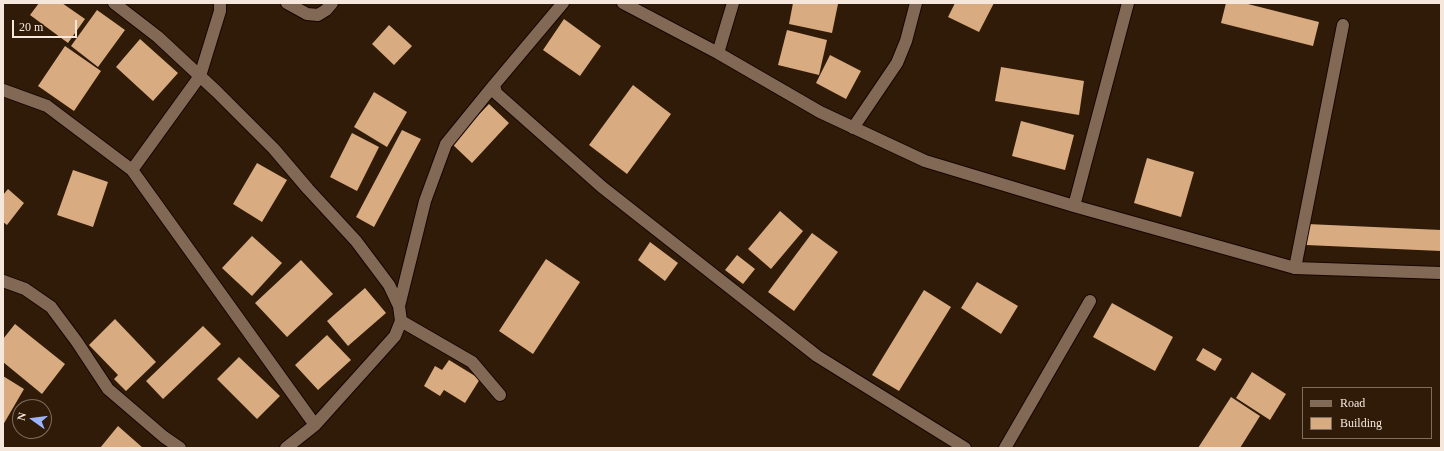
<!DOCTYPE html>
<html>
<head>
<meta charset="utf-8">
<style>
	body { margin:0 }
	#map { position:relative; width:1444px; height:451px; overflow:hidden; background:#301b09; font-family:"Times New Roman",serif }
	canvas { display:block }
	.frame { position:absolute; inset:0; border:4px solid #f6e7dc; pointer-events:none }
	.legend { position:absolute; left:1302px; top:387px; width:130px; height:52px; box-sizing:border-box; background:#301b09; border:1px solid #7f6d5d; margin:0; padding:5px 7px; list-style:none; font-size:12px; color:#f6e7dc }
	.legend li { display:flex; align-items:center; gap:8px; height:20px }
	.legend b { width:20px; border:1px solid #7f6d5d }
	.north { position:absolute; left:12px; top:399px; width:40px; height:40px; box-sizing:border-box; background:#301b09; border:1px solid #7f6d5d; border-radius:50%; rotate:284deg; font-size:11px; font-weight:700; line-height:16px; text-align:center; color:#f6e7dc }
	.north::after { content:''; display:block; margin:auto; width:14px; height:18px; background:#9cb4fd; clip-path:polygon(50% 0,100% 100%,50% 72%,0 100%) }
	.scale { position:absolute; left:12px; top:20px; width:65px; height:18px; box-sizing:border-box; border:2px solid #f6e7dc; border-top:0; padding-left:5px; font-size:12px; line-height:14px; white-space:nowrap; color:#f6e7dc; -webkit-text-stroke:3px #301b09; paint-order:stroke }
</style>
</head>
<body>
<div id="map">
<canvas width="1444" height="451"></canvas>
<div class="frame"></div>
<ul class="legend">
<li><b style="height:5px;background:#826955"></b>Road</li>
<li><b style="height:11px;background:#d9ab80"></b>Building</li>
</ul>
<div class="north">N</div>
<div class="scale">20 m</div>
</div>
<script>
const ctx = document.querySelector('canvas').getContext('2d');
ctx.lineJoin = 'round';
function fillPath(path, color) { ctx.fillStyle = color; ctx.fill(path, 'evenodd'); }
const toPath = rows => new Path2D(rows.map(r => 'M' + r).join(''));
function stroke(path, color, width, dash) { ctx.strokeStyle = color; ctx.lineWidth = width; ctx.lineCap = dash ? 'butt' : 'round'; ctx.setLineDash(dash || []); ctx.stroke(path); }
fillPath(toPath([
	[39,3,62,3,85,19,68,43,30,15],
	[793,3,838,4,832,33,789,24],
	[955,3,994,3,979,32,948,17],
	[1226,3,1244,3,1319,22,1313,46,1221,23],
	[97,10,125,30,98,67,71,46],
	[564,19,601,46,580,76,543,50],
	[389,25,412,46,394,65,372,44],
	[787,30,827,40,819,75,778,65],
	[140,39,178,73,153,101,116,67],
	[65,46,101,71,74,111,38,86],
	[830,55,861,71,846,99,816,83],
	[1001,67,1084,81,1079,115,995,101],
	[633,85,671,114,627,174,589,145],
	[374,92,407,112,387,147,354,127],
	[489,104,509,123,472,163,451,143],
	[1021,121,1074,135,1065,170,1012,156],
	[402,130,421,139,374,227,356,217],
	[352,133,379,147,357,191,330,177],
	[1147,158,1194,172,1181,217,1134,203],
	[257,163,287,180,262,222,233,204],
	[73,170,108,182,93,227,57,215],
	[8,189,24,203,7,225,3,222,3,195],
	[780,211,803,231,771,269,748,249],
	[1307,224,1441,230,1441,251,1306,245],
	[812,233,838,252,794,311,768,292],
	[252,236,282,263,252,296,222,268],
	[650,242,678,263,665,281,638,260],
	[737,255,755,269,743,284,725,270],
	[546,259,580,282,533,354,499,331],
	[301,260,333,294,287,337,255,303],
	[977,282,1018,306,1001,334,961,308],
	[365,288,386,313,348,346,327,321],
	[924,290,951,307,899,391,872,375],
	[1112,303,1173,337,1155,371,1093,337],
	[115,319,156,362,126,391,114,379,118,375,89,345],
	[15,324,65,364,42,394,3,362,3,339],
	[203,326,221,344,163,399,146,381],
	[327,335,351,360,318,390,295,365],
	[1203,348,1222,359,1215,371,1196,360],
	[239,357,280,396,257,419,217,379],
	[449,360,480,379,465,403,444,390,440,396,424,386,435,366,442,370],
	[1252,372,1286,394,1270,420,1236,398],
	[3,376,24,389,3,425],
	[1231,397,1260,416,1240,448,1198,448],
	[118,426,143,448,100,448]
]), '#d9ab80');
const service = toPath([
	[1295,268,1343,25]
]);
const minor = toPath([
	[114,3,158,37,217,92,274,149,308,189,356,241,389,285,399,306,401,321,395,336,315,425,286,448],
	[287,3,307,14,318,15,326,10,332,3],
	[563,3,494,85,496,93,602,187,817,356,965,448],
	[623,3,718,53,820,112,925,161,1074,206,1295,268,1441,273],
	[718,53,733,3],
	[3,90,47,106,132,170,315,425],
	[853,128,897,63,906,41,916,3],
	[132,170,200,76,220,11,220,3],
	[1074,206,1128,3],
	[3,281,25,289,51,307,77,342,108,389,164,437,180,448],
	[399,306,425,201,446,144,494,85],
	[401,321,472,362,500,395],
	[1005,448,1090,301]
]);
stroke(service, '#170500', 14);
stroke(minor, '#170500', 14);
stroke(service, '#826955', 12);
stroke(minor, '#826955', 12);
</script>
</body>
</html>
